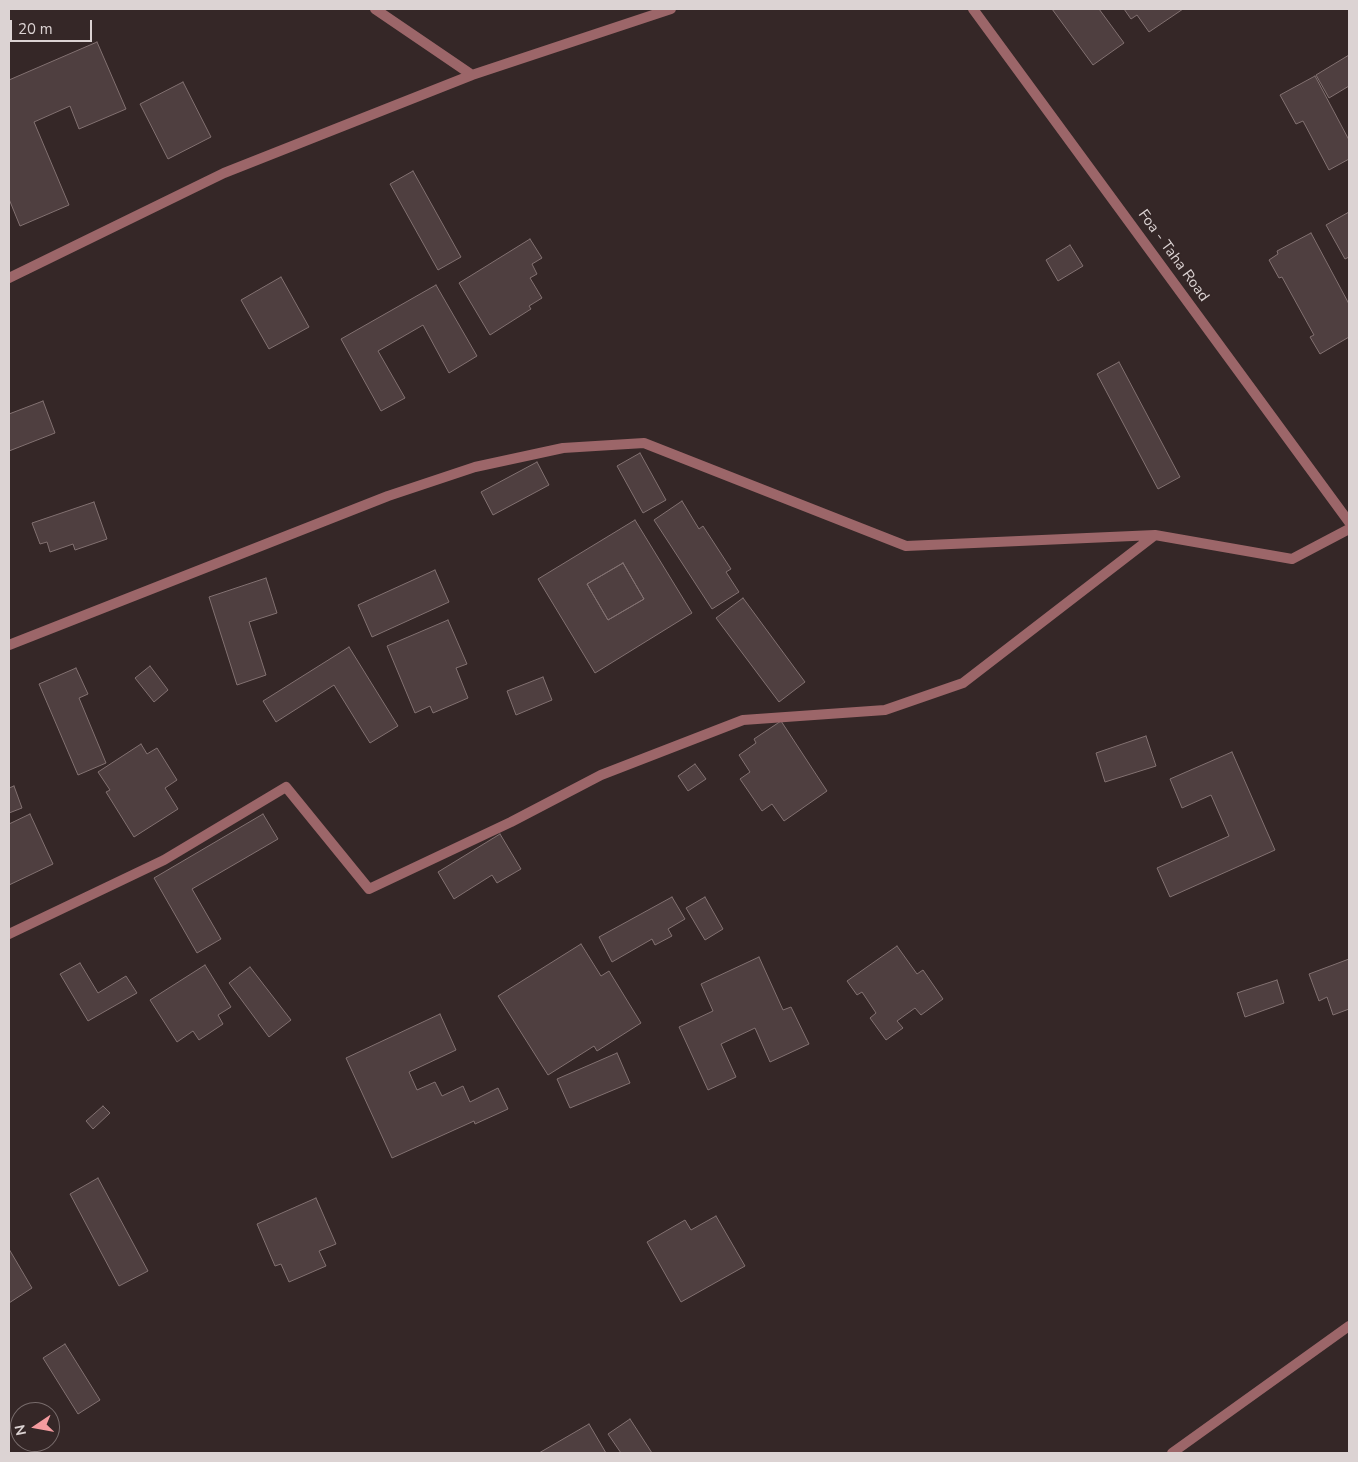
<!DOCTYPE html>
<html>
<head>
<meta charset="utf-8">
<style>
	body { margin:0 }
	#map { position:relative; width:1358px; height:1462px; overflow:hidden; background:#352727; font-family:"Nunito Sans",sans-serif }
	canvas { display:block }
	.frame { position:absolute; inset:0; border:10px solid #dcd3d3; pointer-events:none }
	.north { position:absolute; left:10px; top:1402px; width:50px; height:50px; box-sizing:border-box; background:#352727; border:1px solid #786c6c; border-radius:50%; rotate:258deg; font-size:14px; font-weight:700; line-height:20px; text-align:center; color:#dcd3d3 }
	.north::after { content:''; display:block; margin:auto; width:18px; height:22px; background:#f49b9f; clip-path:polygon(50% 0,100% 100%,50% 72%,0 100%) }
	.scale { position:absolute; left:10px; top:20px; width:82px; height:22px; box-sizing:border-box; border:2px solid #dcd3d3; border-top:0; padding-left:6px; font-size:15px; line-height:18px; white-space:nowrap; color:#dcd3d3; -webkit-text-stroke:4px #352727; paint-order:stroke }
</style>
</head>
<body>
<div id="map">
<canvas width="1358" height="1462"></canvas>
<div class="frame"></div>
<div class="north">N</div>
<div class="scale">20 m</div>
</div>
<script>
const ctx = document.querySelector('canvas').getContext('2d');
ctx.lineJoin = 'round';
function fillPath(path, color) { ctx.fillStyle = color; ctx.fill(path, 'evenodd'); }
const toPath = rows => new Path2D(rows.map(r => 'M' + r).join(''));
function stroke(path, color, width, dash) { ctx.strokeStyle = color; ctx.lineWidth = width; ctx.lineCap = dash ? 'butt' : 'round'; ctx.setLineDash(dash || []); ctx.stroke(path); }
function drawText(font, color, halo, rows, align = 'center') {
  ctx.font = font + ' "Nunito Sans",sans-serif'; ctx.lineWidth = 4; ctx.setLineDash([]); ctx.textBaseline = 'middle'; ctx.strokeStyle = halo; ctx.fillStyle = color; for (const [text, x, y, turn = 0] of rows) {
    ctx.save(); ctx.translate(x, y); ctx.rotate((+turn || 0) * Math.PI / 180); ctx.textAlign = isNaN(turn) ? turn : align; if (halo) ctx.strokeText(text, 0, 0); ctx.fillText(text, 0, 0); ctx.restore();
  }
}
const building = toPath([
	[1052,9,1099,9,1124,43,1093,65,1052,9],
	[1124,9,1183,9,1149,32,1137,15,1131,19,1124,9],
	[97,42,126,109,79,129,70,106,34,122,69,205,20,226,9,199,9,80,97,42],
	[1349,55,1349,86,1329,98,1316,75,1349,55],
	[1315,76,1349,140,1349,159,1329,170,1303,121,1296,124,1280,95,1315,76],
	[183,82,211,137,168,159,140,104,183,82],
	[413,171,461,257,438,270,390,184,413,171],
	[1349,212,1349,257,1345,259,1326,225,1349,212],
	[1311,233,1349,304,1349,337,1320,354,1310,337,1314,335,1282,277,1279,278,1269,260,1278,254,1277,251,1311,233],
	[530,239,542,258,532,264,537,274,530,278,542,298,529,306,531,309,490,335,459,283,530,239],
	[1070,245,1083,266,1058,281,1046,260,1070,245],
	[281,277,309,327,269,349,241,300,281,277],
	[436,285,477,356,449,373,423,325,378,351,405,398,381,411,341,339,436,285],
	[1119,362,1180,477,1158,489,1097,374,1119,362],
	[43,401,55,433,9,451,9,414,43,401],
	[640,453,666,500,643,513,617,466,640,453],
	[537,462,549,485,493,515,481,492,537,462],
	[682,501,699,529,703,526,731,569,726,572,739,592,712,609,654,520,682,501],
	[94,502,107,539,75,550,73,544,50,552,47,542,40,544,32,523,94,502],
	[635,520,692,613,595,673,538,579,635,520],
	[623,563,644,599,608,620,587,584,623,563],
	[623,563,644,599,608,620,587,584,623,563],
	[435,570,449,602,372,637,358,605,435,570],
	[266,578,277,613,249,622,266,675,237,685,209,597,266,578],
	[743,598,805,682,779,702,716,618,743,598],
	[448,620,467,664,456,668,468,698,433,713,430,706,415,713,387,646,448,620],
	[349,647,398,726,370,743,334,685,276,722,263,701,349,647],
	[150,666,168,690,154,702,135,678,150,666],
	[76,668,88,694,79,698,106,763,78,775,39,684,76,668],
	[543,677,552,700,516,715,507,691,543,677],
	[781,721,827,791,784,821,772,804,762,811,740,779,750,772,739,755,756,743,754,739,781,721],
	[1146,736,1156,766,1105,782,1096,753,1146,736],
	[141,744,147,754,157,748,177,780,165,788,178,809,134,837,106,792,110,790,98,772,141,744],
	[1232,752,1275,850,1170,897,1157,868,1229,836,1211,795,1182,808,1170,779,1232,752],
	[695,764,706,779,688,791,678,776,695,764],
	[14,786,22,808,9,813,9,788,14,786],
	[30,814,53,864,9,885,9,824,30,814],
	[263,814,278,839,192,889,221,939,197,953,154,878,263,814],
	[500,834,521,869,497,883,492,875,454,899,438,872,500,834],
	[672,897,685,919,668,929,672,936,655,945,652,939,612,962,599,937,672,897],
	[705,897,723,929,705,940,686,908,705,897],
	[581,944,601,976,609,971,641,1023,597,1051,594,1046,548,1075,498,996,581,944],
	[897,946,917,974,923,970,943,999,921,1015,915,1008,897,1021,903,1028,886,1040,870,1018,876,1013,862,992,857,995,847,981,897,946],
	[759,957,783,1010,791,1007,809,1044,770,1062,755,1028,721,1044,736,1077,708,1090,679,1027,713,1011,701,984,759,957],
	[1349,959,1349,1009,1333,1015,1327,997,1319,1001,1309,974,1349,959],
	[80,963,98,993,126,976,137,993,88,1021,60,974,80,963],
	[205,965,231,1007,218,1015,223,1024,199,1040,193,1031,177,1042,150,1000,205,965],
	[250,967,291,1020,269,1037,229,983,250,967],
	[1277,980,1284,1003,1245,1017,1237,993,1277,980],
	[440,1014,456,1050,409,1072,417,1090,435,1082,442,1096,463,1086,470,1102,498,1088,508,1109,475,1124,474,1121,392,1158,346,1058,440,1014],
	[617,1053,630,1083,570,1108,557,1079,617,1053],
	[103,1106,110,1113,93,1129,86,1121,103,1106],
	[98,1178,148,1271,119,1286,70,1194,98,1178],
	[316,1198,336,1244,319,1251,326,1266,289,1282,281,1264,275,1266,257,1224,316,1198],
	[716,1216,745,1266,681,1302,647,1242,685,1220,691,1230,716,1216],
	[9,1249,32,1288,9,1303,9,1249],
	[65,1344,100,1400,78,1414,43,1358,65,1344],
	[630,1419,652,1453,621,1453,608,1434,630,1419],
	[589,1424,606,1453,539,1453,589,1424]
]);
fillPath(building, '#4f3f40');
stroke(building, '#827171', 1);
stroke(toPath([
	[375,9,472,75],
	[9,278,224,173,472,75,671,9],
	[9,645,388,496,475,467,563,448,644,443,906,546,1155,535,1292,559,1349,529],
	[9,934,164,860,286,787,369,889,511,822,601,775,743,720,885,710,963,683,1155,535],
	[1172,1453,1349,1326]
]), '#9c6669', 10);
stroke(toPath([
	[973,9,1349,522]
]), '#9c6669', 10);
drawText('15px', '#dcd3d3', '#352727', [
	["Foa - Taha Road",1173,256,54]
]);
</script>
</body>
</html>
